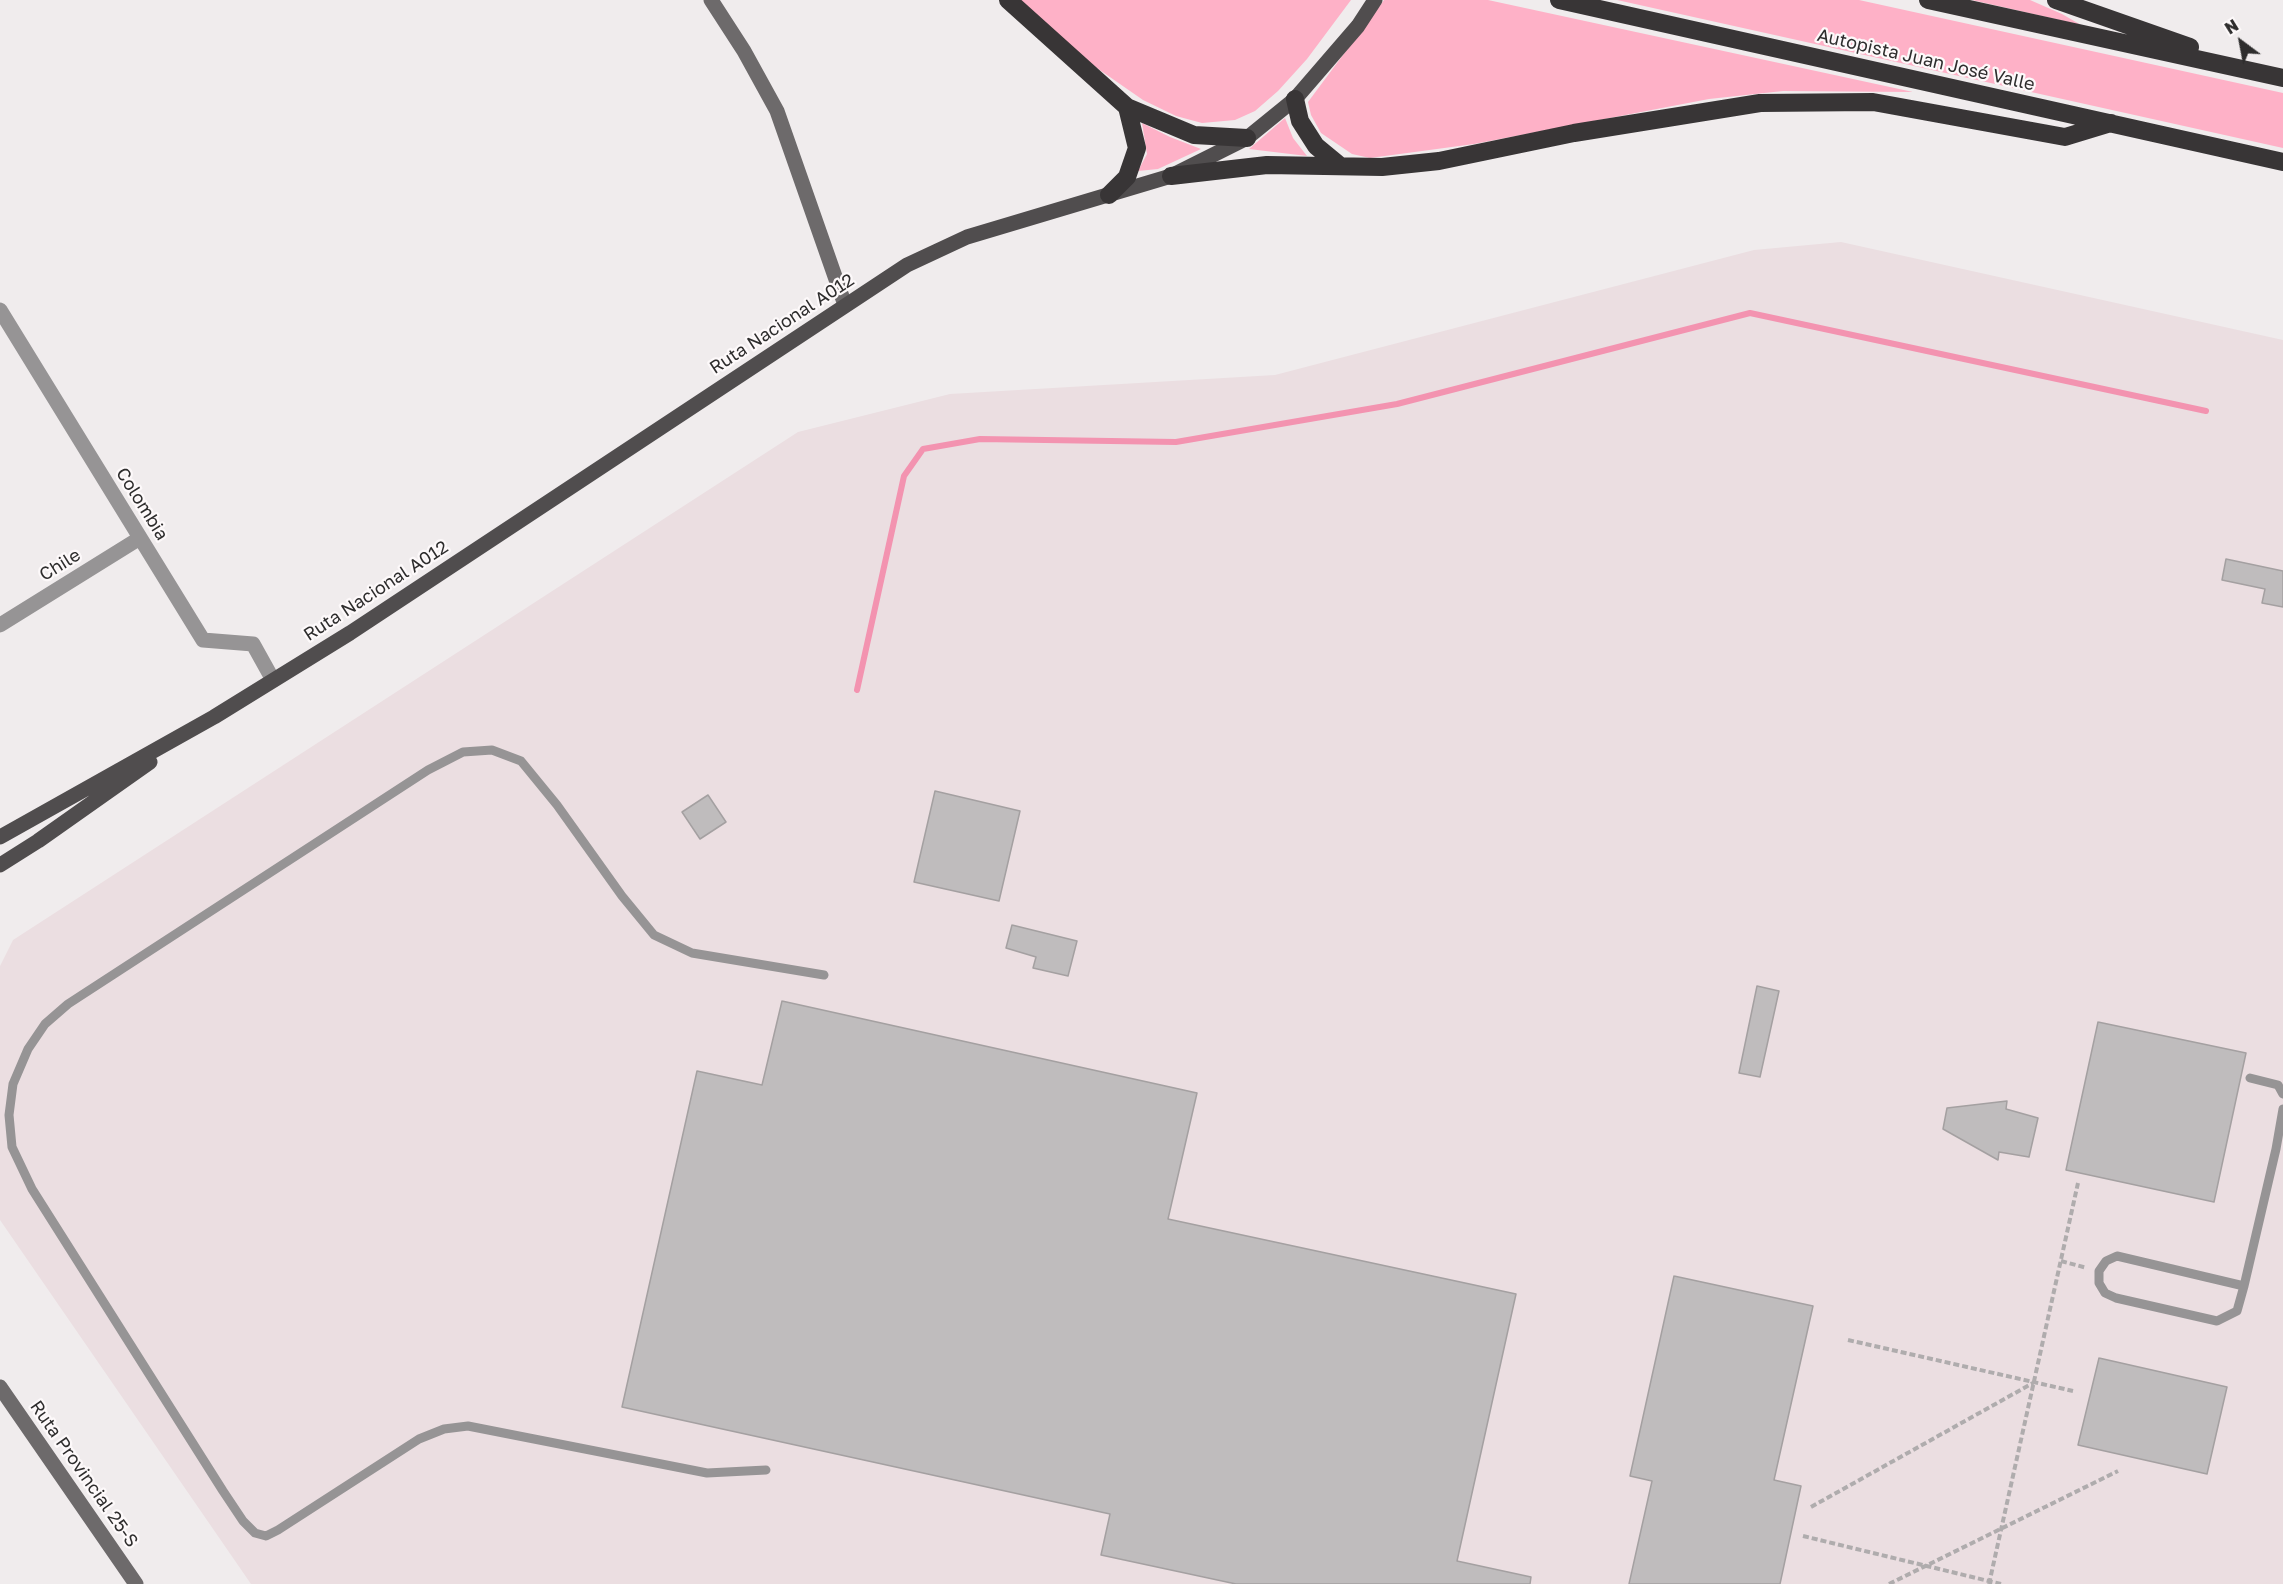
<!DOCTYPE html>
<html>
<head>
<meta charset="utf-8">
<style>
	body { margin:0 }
	#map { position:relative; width:2283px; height:1584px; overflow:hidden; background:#f0eced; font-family:"Golos Text",sans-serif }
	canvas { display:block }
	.north { position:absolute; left:2211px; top:12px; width:60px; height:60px; -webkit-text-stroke:4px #fdf9fa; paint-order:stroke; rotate:328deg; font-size:16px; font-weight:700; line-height:24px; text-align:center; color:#2e2d2d }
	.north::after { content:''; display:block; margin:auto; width:21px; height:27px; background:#2e2d2d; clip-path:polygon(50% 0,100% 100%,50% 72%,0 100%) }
</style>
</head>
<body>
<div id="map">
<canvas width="2283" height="1584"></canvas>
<div class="north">N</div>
</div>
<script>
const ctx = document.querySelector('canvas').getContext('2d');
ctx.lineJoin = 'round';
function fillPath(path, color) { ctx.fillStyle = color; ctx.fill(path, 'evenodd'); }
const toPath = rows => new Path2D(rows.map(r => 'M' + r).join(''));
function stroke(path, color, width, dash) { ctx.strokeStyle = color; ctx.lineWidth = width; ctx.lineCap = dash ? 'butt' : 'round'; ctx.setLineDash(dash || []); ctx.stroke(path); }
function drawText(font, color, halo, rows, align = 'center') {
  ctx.font = font + ' "Golos Text",sans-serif'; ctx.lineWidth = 4.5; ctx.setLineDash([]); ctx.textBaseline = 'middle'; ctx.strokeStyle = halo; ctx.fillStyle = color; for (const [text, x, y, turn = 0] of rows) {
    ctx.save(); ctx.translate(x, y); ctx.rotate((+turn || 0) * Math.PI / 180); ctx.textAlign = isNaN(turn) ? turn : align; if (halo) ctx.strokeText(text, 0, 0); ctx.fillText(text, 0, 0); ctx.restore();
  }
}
fillPath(toPath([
	[1841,242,2283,340,2283,1584,251,1584,0,1220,0,966,13,940,798,432,950,394,1275,375,1754,250]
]), '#ebdee1');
fillPath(toPath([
	[1020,0,1351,0,1307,59,1278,91,1255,111,1235,120,1202,123,1176,116,1143,100,1081,57],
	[1384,0,1488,0,1913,92,1783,91,1709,99,1474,144,1370,158,1352,154,1321,133,1311,115,1308,102],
	[1617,0,1859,0,2283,93,2283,148],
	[1972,0,2030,0,2062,14,2081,25],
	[1285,118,1293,138,1307,156,1249,149],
	[1142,123,1170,137,1201,149,1158,169,1138,171,1147,154]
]), '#feb1c7');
stroke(toPath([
	[857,690,904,476,923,449,980,439,1176,442,1397,404,1750,313,2206,411]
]), '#f393b0', 6);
const building = toPath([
	[2226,559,2283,571,2283,607,2262,603,2265,589,2222,580,2226,559],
	[935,791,1020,811,999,901,914,882,935,791],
	[708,795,726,822,700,839,682,812,708,795],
	[1012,925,1077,941,1068,976,1033,968,1036,957,1006,948,1012,925],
	[1757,986,1779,991,1760,1077,1739,1073,1757,986],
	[782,1001,1197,1093,1168,1219,1516,1294,1457,1561,1531,1577,1530,1584,1236,1584,1101,1555,1110,1514,622,1407,697,1071,762,1085,782,1001],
	[2098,1022,2246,1053,2214,1202,2066,1170,2098,1022],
	[2007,1101,2006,1109,2038,1118,2029,1157,1999,1152,1998,1160,1943,1129,1947,1108,2007,1101],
	[1674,1276,1813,1306,1774,1480,1801,1486,1780,1584,1629,1584,1652,1481,1630,1476,1674,1276],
	[2099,1358,2227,1387,2207,1474,2078,1445,2099,1358]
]);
fillPath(building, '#bfbcbd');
stroke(building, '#a4a0a1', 1.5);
stroke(toPath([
	[2061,1261,2087,1268],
	[1848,1340,2073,1391],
	[1811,1507,2033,1383],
	[1803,1536,2001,1584],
	[1889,1584,2118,1471],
	[1989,1584,2078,1183]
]), '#afacad', 4, [6, 3]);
stroke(toPath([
	[2250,1078,2278,1085,2283,1094],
	[2244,1286,2117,1256,2106,1261,2099,1271,2099,1283,2105,1293,2116,1298,2217,1321,2237,1311,2244,1286,2276,1149,2283,1109],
	[766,1470,707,1473,468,1426,444,1429,419,1439,278,1530,266,1536,255,1533,243,1521,223,1491,32,1189,12,1147,9,1115,13,1084,28,1049,45,1024,68,1004,428,770,463,752,492,750,521,761,557,805,622,896,654,935,692,953,824,975]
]), '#969495', 9);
stroke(toPath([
	[0,310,203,640,253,644,273,680],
	[0,625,140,538]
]), '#969495', 15);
stroke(toPath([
	[711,0,744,51,777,111,845,305],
	[0,1387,136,1584]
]), '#6d6a6b', 15);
stroke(toPath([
	[0,837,214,717,350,633,907,265,967,237,1171,176,1247,138,1295,99,1358,26,1375,0],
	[0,865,38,841,150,762]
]), '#504d4e', 15);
stroke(toPath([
	[1008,0,1127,107,1194,135,1247,138],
	[1559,0,2283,162],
	[1928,0,2283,78],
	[2056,0,2190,47],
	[1295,99,1300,121,1316,146,1339,165],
	[1171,176,1267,165,1382,167,1439,161,1574,133,1760,103,1873,102,2065,137,2111,123],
	[1109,195,1127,177,1137,148,1127,107]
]), '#383536', 18);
drawText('18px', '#2e2d2d', '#fdf9fa', [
	["Autopista Juan José Valle",1926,60,13],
	["Ruta Nacional A012",782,324,-33],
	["Colombia",142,504,58],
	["Chile",60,565,-32],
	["Ruta Nacional A012",376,591,-33],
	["Ruta Provincial 25-S",84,1474,55]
]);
</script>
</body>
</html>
